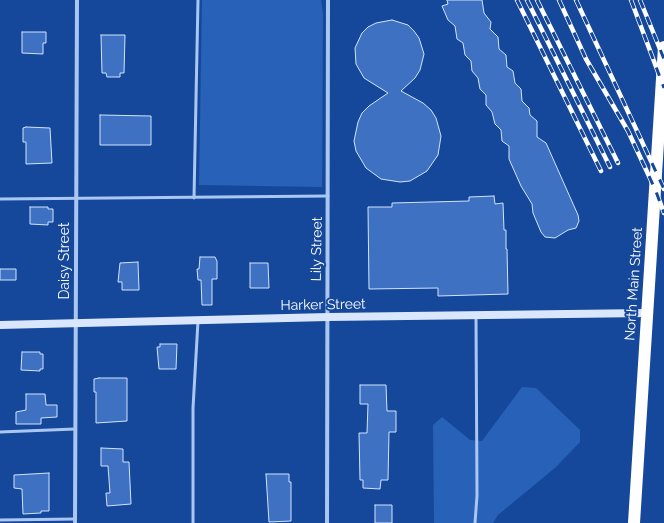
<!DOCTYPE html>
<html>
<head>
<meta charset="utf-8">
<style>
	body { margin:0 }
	canvas { display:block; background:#15489a }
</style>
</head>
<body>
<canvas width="664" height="523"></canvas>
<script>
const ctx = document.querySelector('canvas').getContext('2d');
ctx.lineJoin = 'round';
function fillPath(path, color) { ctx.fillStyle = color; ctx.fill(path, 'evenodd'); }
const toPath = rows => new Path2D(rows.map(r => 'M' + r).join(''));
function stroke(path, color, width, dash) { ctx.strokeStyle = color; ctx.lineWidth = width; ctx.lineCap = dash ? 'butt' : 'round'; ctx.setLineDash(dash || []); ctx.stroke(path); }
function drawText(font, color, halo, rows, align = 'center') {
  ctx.font = font + ' Raleway,sans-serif'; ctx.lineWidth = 4; ctx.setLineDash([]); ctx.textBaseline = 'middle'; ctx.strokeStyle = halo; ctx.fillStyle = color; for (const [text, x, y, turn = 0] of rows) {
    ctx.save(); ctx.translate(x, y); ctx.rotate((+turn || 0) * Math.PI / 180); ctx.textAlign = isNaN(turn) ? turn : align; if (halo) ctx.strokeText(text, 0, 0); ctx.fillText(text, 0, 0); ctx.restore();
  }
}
fillPath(toPath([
	[202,0,321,0,323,14,322,187,199,185],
	[522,387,536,388,580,430,580,442,556,467,498,515,493,523,434,523,433,425,442,417,470,440,482,441]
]), '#2861b8');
const building = toPath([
	[447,0,482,0,484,13,491,22,490,29,498,37,499,49,506,55,507,67,513,71,515,83,521,89,522,101,529,108,530,115,537,121,537,137,546,143,578,215,579,221,576,228,568,230,555,238,545,237,541,232,533,213,532,204,521,186,509,159,509,146,502,141,501,130,495,124,492,112,486,105,486,95,480,89,478,78,472,71,471,61,465,55,463,43,457,39,455,26,448,20,442,6,448,4,447,0],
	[392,20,408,25,414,31,419,38,424,54,420,70,415,78,401,91,423,103,431,110,436,118,441,136,438,155,427,171,410,181,400,182,381,179,366,168,356,151,354,141,358,122,362,113,369,106,388,93,364,78,356,64,355,48,362,33,368,27,376,23,392,20],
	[22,32,46,32,46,43,43,43,43,54,22,53,22,32],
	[101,35,125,35,124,73,120,73,120,77,107,77,106,73,102,73,101,35],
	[100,115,151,116,151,145,100,145,100,115],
	[26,127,50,128,52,163,26,164,26,142,23,142,23,128,26,127],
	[494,196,495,204,503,203,504,230,506,230,506,249,507,249,508,294,438,296,438,288,369,289,368,207,392,207,392,203,469,201,469,197,494,196],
	[30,207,48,207,48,209,53,209,53,222,48,222,48,225,30,224,30,207],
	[200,257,215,257,217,261,217,279,212,279,212,305,202,305,201,280,198,280,197,269,199,269,200,257],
	[138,262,139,290,122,290,122,282,118,282,120,263,138,262],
	[250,263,268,263,269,288,250,288,250,263],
	[0,269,16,269,16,280,0,280,0,269],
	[160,344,177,344,176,369,159,369,157,347,160,347,160,344],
	[22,352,40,352,40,354,43,354,43,369,40,369,40,371,21,370,22,352],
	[99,378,127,378,127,421,96,423,96,392,94,392,94,379,99,378],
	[360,385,386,385,387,411,396,411,396,432,389,432,388,480,381,480,380,489,363,488,363,480,360,480,359,433,367,433,368,404,360,404,360,385],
	[26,394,45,394,46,405,57,405,57,417,41,418,41,424,16,424,16,412,26,410,26,394],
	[101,448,123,449,123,462,129,462,131,504,107,506,106,493,110,493,108,466,101,466,101,448],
	[49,473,49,511,41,511,41,513,23,514,22,489,14,488,14,475,49,473],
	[266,474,289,474,289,482,291,482,291,521,269,522,266,474],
	[375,505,392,505,392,523,375,523,375,505]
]);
fillPath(building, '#3e71c1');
stroke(building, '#d1e3fd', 1);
stroke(toPath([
	[194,198,198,0],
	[0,199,328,196],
	[0,432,75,429],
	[0,520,75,519],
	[193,523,193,408,198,321],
	[475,523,477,496,476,317]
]), '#aac7f2', 3);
stroke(toPath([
	[75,523,77,0],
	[327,523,328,0]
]), '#aac7f2', 4);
stroke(toPath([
	[0,325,328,317,647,313]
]), '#d9e6fc', 8);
stroke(toPath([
	[634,523,664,47]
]), '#fff', 12);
const rail = toPath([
	[517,0,601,171],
	[527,0,610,167],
	[537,0,618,163],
	[559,0,586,59,628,131,655,189,664,213],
	[576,0,664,189],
	[631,0,664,88],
	[640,0,664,59]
]);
stroke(rail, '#fff', 4.5);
stroke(rail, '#15489a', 3, [9]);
drawText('14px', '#fff', '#15489a', [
	["Lily Street",317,249,-89],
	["Daisy Street",65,261,-90],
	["North Main Street",634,284,-86],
	["Harker Street",323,305,-1]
]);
</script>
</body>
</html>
